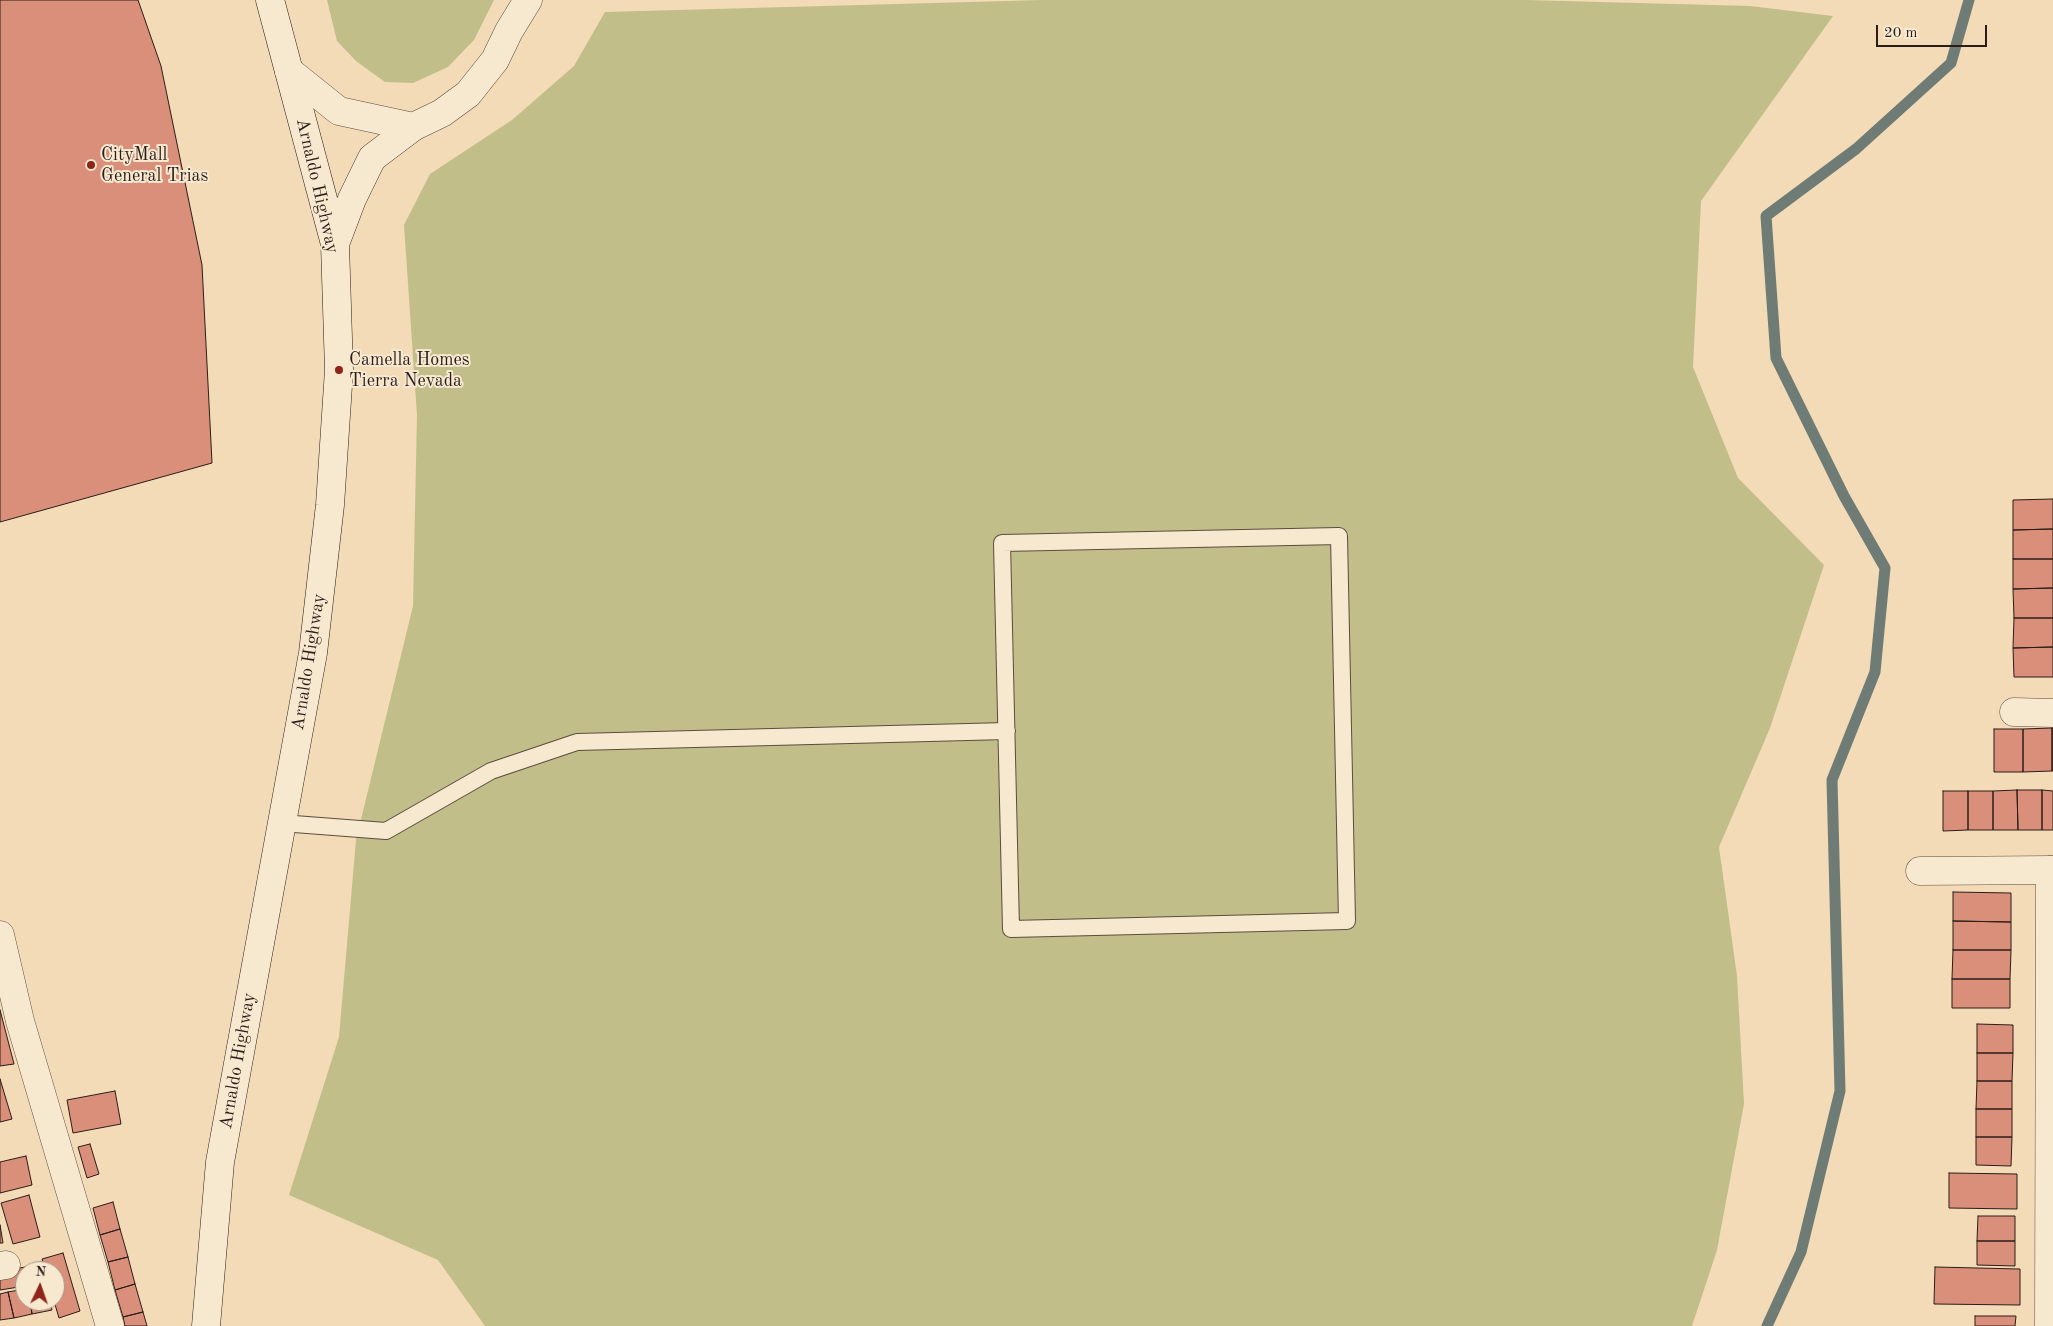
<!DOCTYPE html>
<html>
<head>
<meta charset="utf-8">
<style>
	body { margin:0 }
	#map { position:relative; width:2053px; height:1326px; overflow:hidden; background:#f2dbb6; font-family:"Old Standard TT",serif }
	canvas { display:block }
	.north { position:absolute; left:15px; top:1261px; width:50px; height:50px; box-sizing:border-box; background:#f7e8d0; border:1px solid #a59787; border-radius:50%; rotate:3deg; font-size:14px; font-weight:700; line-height:20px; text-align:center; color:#2a1d19 }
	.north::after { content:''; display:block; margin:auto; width:18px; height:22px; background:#8f2418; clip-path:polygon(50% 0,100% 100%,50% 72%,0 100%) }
	.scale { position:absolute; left:1876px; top:25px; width:111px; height:22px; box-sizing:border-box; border:2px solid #2a1d19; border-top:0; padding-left:6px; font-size:15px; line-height:18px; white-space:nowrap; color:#2a1d19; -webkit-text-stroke:4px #f7e8d0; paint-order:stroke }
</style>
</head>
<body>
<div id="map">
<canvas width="2053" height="1326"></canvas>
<div class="north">N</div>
<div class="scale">20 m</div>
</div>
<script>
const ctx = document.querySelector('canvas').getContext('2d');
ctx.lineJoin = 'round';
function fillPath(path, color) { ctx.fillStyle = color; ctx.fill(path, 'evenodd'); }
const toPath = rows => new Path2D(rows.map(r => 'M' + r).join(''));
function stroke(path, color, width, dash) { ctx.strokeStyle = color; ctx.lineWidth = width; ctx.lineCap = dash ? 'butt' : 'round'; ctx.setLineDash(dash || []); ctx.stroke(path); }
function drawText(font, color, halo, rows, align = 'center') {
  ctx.font = font + ' "Old Standard TT",serif'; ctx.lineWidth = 4; ctx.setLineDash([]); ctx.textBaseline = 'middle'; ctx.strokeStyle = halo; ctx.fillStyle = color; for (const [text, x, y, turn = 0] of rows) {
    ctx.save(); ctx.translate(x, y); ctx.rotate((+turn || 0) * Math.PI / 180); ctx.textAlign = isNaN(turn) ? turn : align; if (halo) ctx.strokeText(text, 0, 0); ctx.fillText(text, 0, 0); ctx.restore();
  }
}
fillPath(toPath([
	[327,0,494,0,474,40,448,67,413,83,385,82,356,61,337,41],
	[1043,0,1525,0,1750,6,1833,16,1701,201,1693,367,1738,478,1824,565,1770,728,1719,847,1737,976,1744,1104,1717,1250,1692,1326,485,1326,438,1260,289,1195,339,1037,356,840,413,606,417,415,404,225,430,174,512,120,574,66,605,12]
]), '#c1be89');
stroke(toPath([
	[1767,1326,1801,1252,1840,1091,1832,780,1875,672,1885,568,1844,496,1776,358,1766,216,1856,149,1951,63,1969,0]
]), '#6e7c75', 11);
const building = toPath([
	[0,0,138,0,161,66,202,265,212,463,0,522,0,0],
	[2053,499,2053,529,2013,530,2013,500,2053,499],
	[2053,529,2053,559,2013,559,2013,530,2053,529],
	[2013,559,2053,559,2053,588,2013,589,2013,559],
	[2053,588,2053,618,2014,618,2013,589,2053,588],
	[2014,618,2053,618,2053,647,2013,648,2014,618],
	[2053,647,2053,677,2014,677,2013,648,2053,647],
	[2052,728,2053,728,2053,771,2052,771,2052,728],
	[2052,728,2052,771,2023,772,2023,729,2052,728],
	[1994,729,2023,729,2023,772,1994,772,1994,729],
	[2017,790,2018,830,1993,830,1993,791,2017,790],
	[2017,790,2042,790,2042,830,2018,830,2017,790],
	[2042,790,2053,791,2053,830,2042,830,2042,790],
	[1943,791,1968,791,1968,830,1943,831,1943,791],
	[1968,791,1993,791,1993,830,1968,830,1968,791],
	[1953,892,2011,893,2011,922,1953,921,1953,892],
	[1953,921,2011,922,2011,950,1953,950,1953,921],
	[1953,950,2011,950,2010,979,1952,979,1953,950],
	[1952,979,2010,979,2010,1008,1952,1008,1952,979],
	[0,1010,14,1064,0,1066,0,1010],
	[1977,1024,2013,1025,2013,1053,1977,1053,1977,1024],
	[1977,1053,2013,1053,2012,1081,1977,1081,1977,1053],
	[0,1079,12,1119,0,1122,0,1079],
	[1977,1081,2012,1081,2012,1109,1976,1109,1977,1081],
	[115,1091,121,1124,73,1133,67,1100,115,1091],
	[1976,1109,2012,1109,2012,1137,1976,1137,1976,1109],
	[1976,1137,2012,1137,2011,1166,1976,1165,1976,1137],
	[90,1144,99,1174,87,1178,78,1147,90,1144],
	[26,1156,32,1185,0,1193,0,1162,26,1156],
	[1949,1173,2017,1174,2017,1209,1949,1208,1949,1173],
	[29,1195,40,1237,13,1244,1,1203,29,1195],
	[113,1202,120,1229,100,1235,93,1208,113,1202],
	[1978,1216,2015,1216,2015,1241,1977,1241,1978,1216],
	[0,1225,3,1243,0,1243,0,1225],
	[120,1229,128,1257,108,1262,100,1235,120,1229],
	[1977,1241,2015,1241,2015,1266,1977,1265,1977,1241],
	[63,1253,80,1311,59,1318,54,1301,55,1271,45,1271,42,1259,63,1253],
	[128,1257,135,1284,115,1290,108,1262,128,1257],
	[30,1266,31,1271,25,1271,25,1286,0,1290,0,1272,30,1266],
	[1935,1267,2020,1269,2020,1305,1934,1304,1935,1267],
	[135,1284,143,1312,123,1317,115,1290,135,1284],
	[25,1289,25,1301,30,1301,32,1314,14,1318,8,1292,25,1289],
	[8,1292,14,1318,0,1320,0,1294,8,1292],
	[30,1301,50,1301,52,1310,32,1314,30,1301],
	[143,1312,147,1326,125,1326,123,1317,143,1312],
	[1975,1316,2016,1316,2015,1326,1975,1326,1975,1316]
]);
fillPath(building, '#da8f7a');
stroke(building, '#2a1d19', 1);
const service = toPath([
	[1339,536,1347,921,1011,929,1002,543,1339,536],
	[281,823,386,831,491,771,577,742,1007,731]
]);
const minor = toPath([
	[2014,712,2053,713],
	[1920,871,2053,870],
	[0,935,20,1021,110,1326],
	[0,1266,6,1265],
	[2049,1326,2050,870]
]);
const tertiary = toPath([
	[289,71,339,111,413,127,442,113,468,94,495,60,509,31,528,0]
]);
const secondary = toPath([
	[335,244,352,199,372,158,413,127],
	[206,1326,220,1162,313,653,330,505,339,370,335,244,270,0]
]);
stroke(service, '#5c4c40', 18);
stroke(minor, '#5c4c40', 29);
stroke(tertiary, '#5c4c40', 29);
stroke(secondary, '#2a1d19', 29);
stroke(service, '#f7e8d0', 16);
stroke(minor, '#f7e8d0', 28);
stroke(tertiary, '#f7e8d0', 28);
stroke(secondary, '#f7e8d0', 28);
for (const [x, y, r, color] of [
	[91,165,5,"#8f2418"],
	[339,370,5,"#8f2418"]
]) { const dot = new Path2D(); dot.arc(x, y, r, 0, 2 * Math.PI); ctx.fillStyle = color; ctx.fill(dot); stroke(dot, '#f7e8d0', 2); }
drawText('18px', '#2a1d19', '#f7e8d0', [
	["CityMall",101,155],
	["General Trias",101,176],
	["Camella Homes",349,360],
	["Tierra Nevada",349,381]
], 'left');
drawText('18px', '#2a1d19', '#f7e8d0', [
	["Arnaldo Highway",317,186,77],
	["Arnaldo Highway",309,662,-81],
	["Arnaldo Highway",238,1061,-80]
]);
</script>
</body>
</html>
